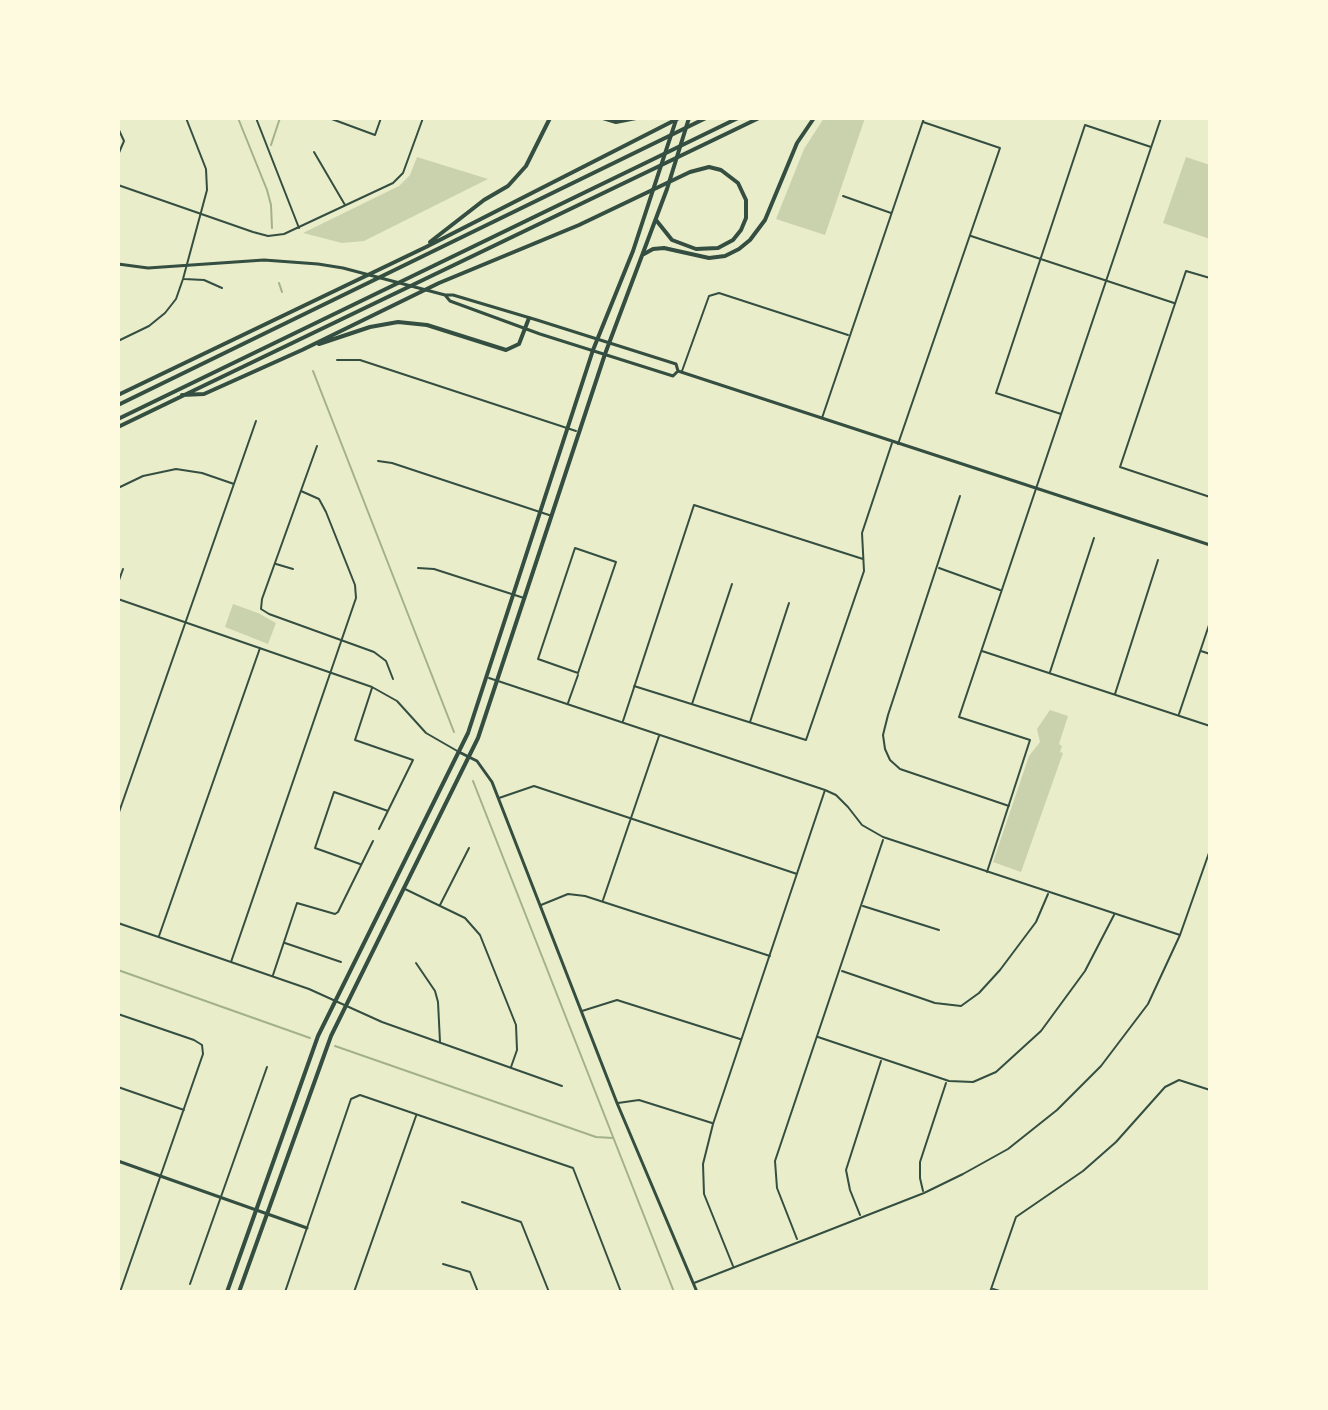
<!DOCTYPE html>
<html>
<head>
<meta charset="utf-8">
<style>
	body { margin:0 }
	#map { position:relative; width:1328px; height:1410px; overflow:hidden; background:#e9edc9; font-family:Mulish,sans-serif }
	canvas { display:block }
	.frame { position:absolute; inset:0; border:120px solid #fefae0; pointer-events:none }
</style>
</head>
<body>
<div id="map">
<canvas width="1328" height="1410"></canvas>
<div class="frame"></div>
</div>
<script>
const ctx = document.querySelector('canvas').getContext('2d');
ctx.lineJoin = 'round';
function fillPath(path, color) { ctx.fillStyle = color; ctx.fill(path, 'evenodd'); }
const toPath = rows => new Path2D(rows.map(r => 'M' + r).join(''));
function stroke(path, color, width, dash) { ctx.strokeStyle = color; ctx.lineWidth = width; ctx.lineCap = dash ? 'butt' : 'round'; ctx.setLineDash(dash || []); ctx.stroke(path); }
fillPath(toPath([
	[824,118,865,118,825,235,776,219,804,149],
	[417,157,488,179,364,241,342,243,303,233,399,186,410,175],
	[1186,157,1210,165,1210,239,1163,223],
	[233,604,258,613,276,623,268,644,225,627],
	[1050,710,1068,716,1059,744,1062,746,1060,752,1063,753,1021,872,993,862,1029,756,1040,742,1037,729]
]), '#cad2ad');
stroke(toPath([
	[238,118,267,190,271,205,272,228],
	[271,145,280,118],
	[279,283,282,292],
	[313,371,454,732],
	[473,781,674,1292],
	[118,970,310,1038],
	[335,1046,596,1137,613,1138]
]), '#a3b18a', 2);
stroke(toPath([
	[256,118,299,228],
	[329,118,375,135,381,118],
	[118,128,124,141,118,155],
	[314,152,345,205],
	[118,185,253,232,268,236,284,234,393,183,403,173,423,118],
	[843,196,891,213],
	[971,236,1174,303],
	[1210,278,1186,271,1120,467,1210,497],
	[184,279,204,280,222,288],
	[118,341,149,326,165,313,176,299,183,279,207,190,206,169,186,118],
	[337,360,360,360,576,431],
	[682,371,709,296,719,293,848,335],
	[1061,414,996,393,1085,125,1151,147],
	[822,418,924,118],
	[898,444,1000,148,923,122],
	[317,446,262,599,261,609,269,614,374,652,386,661,393,679],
	[378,461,392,463,552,516],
	[118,488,143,476,176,469,202,473,234,484],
	[960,496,888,715,883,735,885,749,890,760,900,769,1009,806],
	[575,548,616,562,578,673,538,659,575,548],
	[276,564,293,569],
	[418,568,434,569,524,598],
	[939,568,1000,590],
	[118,583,123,569],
	[118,599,372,687,397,701,426,733,459,752],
	[982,651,1210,726],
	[1201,651,1210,654],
	[1050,672,1094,538],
	[489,678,825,790,836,795,848,807,862,825,883,837,1180,935],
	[634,686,806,740,864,571,862,533,892,443],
	[372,688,355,740,413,760,379,829],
	[1115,694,1158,560],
	[568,703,578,675],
	[692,704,732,584],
	[1179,714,1210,622],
	[623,721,694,505,863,559],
	[750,722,789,603],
	[499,798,534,786,797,874],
	[118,815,256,421],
	[360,864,315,848,334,792,388,811],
	[987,872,1030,740,959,717,1161,118],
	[405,889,465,918,480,935,516,1025,517,1050,511,1067],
	[603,900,659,736],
	[440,905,469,848],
	[541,905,568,894,585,896,770,956],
	[863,906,939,930],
	[118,923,309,989,382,1022,562,1086],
	[159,936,260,648],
	[285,943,341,962],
	[231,962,356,598,355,585,326,512,319,499,301,491],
	[416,963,435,991,438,1002,440,1042],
	[842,971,935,1003,961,1006,979,993,1000,970,1036,922,1048,894],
	[273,975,297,903,335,914,338,912,373,841],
	[582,1011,617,1000,740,1039],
	[118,1014,194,1040,202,1045,203,1054,120,1292],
	[818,1037,949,1081,973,1082,996,1072,1041,1031,1085,971,1114,915],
	[118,1087,184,1110],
	[618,1103,639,1100,712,1123],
	[923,1191,920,1178,920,1162,946,1083],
	[462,1202,521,1222,549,1292],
	[860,1215,850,1190,846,1170,881,1061],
	[797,1239,777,1188,775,1161,883,840],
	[443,1264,470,1272,478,1292],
	[733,1266,704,1194,703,1164,713,1124,825,790],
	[694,1283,924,1193,963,1174,1008,1149,1057,1110,1101,1066,1148,1004,1180,935,1210,850],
	[190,1284,267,1067],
	[993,1289,1003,1292],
	[285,1292,351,1099,360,1095,573,1168,621,1292],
	[354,1292,416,1116],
	[990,1292,1016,1217,1083,1171,1116,1142,1165,1087,1179,1080,1210,1090]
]), '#344e41', 2);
stroke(toPath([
	[459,752,477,761,492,782,617,1103,697,1292],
	[118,1161,307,1228]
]), '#344e41', 3);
stroke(toPath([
	[118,264,148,268,264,260,318,264,343,268,445,295,453,295,537,320,676,364,678,371],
	[445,295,450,301,540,334,673,376,677,372],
	[678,371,1210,545]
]), '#344e41', 3);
stroke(toPath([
	[227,1292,318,1036,468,733,593,350,633,251,676,120],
	[239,1292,331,1036,478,738,605,354,667,189,689,118]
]), '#344e41', 4);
stroke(toPath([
	[603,118,616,122,636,118],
	[430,242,484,200,508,186,526,166,550,118],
	[644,254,653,249,664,248,709,258,725,256,739,249,750,240,765,220,797,143,814,118],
	[319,344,370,327,398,322,427,325,506,350,519,344,529,318],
	[118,395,426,247,679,118],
	[182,395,204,394,302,350,439,283,579,225,690,172,709,167,721,170,738,183,746,200,746,218,741,230,733,240,718,248,696,249,672,240,656,220],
	[118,405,706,118],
	[118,419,738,118],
	[118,427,759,118]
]), '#344e41', 4);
</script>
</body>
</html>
